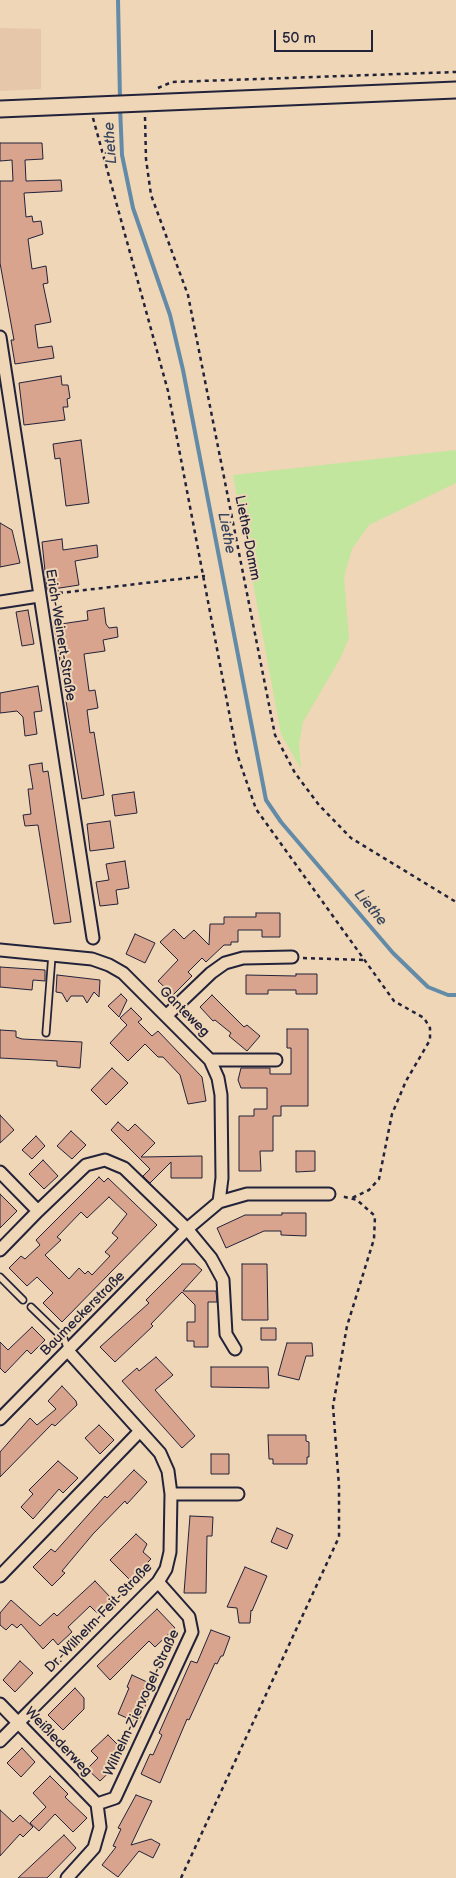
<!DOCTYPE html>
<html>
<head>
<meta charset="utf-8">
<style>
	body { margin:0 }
	#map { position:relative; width:456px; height:1878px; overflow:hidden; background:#eed6b6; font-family:"Balsamiq Sans",sans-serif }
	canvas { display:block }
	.scale { position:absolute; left:274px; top:30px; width:99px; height:22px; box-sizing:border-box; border:2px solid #22223b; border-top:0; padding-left:6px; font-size:15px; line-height:18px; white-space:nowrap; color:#22223b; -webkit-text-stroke:4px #eed6b6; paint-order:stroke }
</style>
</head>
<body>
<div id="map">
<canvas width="456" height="1878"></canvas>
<div class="scale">50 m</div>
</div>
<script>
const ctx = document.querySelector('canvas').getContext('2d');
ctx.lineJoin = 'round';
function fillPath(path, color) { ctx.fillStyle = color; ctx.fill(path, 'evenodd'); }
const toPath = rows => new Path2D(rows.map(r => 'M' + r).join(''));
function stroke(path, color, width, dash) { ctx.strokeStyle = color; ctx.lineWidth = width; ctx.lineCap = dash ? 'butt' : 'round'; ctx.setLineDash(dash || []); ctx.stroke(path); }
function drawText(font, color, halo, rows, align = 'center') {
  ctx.font = font + ' "Balsamiq Sans",sans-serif'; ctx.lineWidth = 4; ctx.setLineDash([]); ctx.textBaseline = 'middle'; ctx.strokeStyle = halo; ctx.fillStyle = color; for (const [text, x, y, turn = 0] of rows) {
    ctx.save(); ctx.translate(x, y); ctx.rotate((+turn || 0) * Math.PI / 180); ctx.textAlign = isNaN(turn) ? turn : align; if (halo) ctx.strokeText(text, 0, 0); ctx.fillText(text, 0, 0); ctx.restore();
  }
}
fillPath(toPath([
	[0,28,41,29,41,89,0,91]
]), '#e7c7aa');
fillPath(toPath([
	[456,450,456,483,369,525,352,549,344,577,349,638,340,659,303,722,299,745,301,769,281,734,233,475]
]), '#c3e69f');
stroke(toPath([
	[118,0,120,99],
	[120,106,122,155,133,208,170,315,183,370,266,800,281,822,393,953,428,987,448,995,456,995]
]), '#638ba8', 4);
const building = toPath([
	[0,143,42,143,43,159,25,160,26,181,61,180,62,191,24,193,26,217,32,216,33,222,41,221,43,234,28,239,32,269,46,266,48,283,43,284,51,322,35,325,38,348,52,346,54,358,15,364,11,340,14,340,0,263,0,181,13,181,12,160,0,161,0,143],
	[61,376,62,385,68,385,70,398,67,399,68,407,63,407,65,420,24,425,19,383,61,376],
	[81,440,89,503,66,506,60,458,55,459,53,444,81,440],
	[0,523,12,530,20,563,0,567,0,523],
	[62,539,63,550,97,545,98,557,75,561,79,585,47,590,42,542,62,539],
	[104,608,106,624,109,628,117,627,118,637,103,640,105,651,84,654,89,691,95,690,98,708,87,710,90,733,94,732,104,795,82,799,66,701,72,700,68,673,62,673,54,625,88,620,87,611,104,608],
	[28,610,34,644,22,646,16,612,28,610],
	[38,686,42,711,34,712,37,734,25,736,23,717,17,711,0,713,0,693,38,686],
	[42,763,43,772,48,771,71,922,54,924,38,825,25,826,23,815,31,814,28,789,33,789,29,765,42,763],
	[134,792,137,813,115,816,112,795,134,792],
	[110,821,114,848,90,851,87,824,110,821],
	[125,861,129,888,116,890,118,904,100,906,96,882,109,880,106,864,125,861],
	[256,913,280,913,280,937,262,937,262,930,238,930,238,942,231,942,231,945,224,945,206,962,202,958,188,972,192,976,173,995,158,981,178,960,160,942,174,929,184,939,194,930,209,945,210,924,224,924,224,917,256,917,256,913],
	[135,934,155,943,145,963,126,954,135,934],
	[0,967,45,970,45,981,33,980,32,990,0,987,0,967],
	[296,974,317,974,317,994,296,994,296,990,268,990,268,994,246,994,246,975,296,976,296,974],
	[57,975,100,980,99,997,94,992,87,1003,83,996,71,996,67,1002,62,993,56,992,57,975],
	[121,994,127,1000,119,1017,108,1006,121,994],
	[212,995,244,1027,247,1025,260,1036,247,1051,229,1036,231,1033,215,1020,213,1021,200,1007,212,995],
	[131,1008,142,1019,138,1022,152,1036,158,1031,202,1077,206,1101,188,1104,180,1075,163,1057,158,1057,145,1044,128,1061,110,1043,127,1025,120,1018,131,1008],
	[287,1029,308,1029,308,1106,281,1106,281,1116,273,1116,273,1151,260,1151,261,1171,239,1171,239,1116,254,1116,254,1109,267,1109,267,1088,241,1088,238,1080,241,1068,270,1068,270,1074,291,1074,291,1048,287,1048,287,1029],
	[0,1030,16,1031,16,1037,22,1039,82,1042,80,1068,57,1066,57,1061,0,1058,0,1030],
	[112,1068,128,1083,106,1105,91,1090,112,1068],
	[0,1115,14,1130,0,1143,0,1115],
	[118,1122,128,1131,135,1124,155,1143,141,1157,202,1156,202,1178,171,1178,171,1162,150,1183,143,1176,150,1169,111,1130,118,1122],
	[71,1131,86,1145,72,1159,57,1146,71,1131],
	[36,1136,45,1146,32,1159,22,1150,36,1136],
	[296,1151,315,1151,315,1171,296,1172,296,1151],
	[43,1160,58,1176,44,1189,29,1174,43,1160],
	[99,1177,104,1182,108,1178,157,1225,62,1322,43,1303,53,1293,37,1277,27,1286,9,1268,21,1256,25,1259,40,1245,36,1240,99,1177],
	[109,1197,127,1214,112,1233,118,1238,105,1252,110,1256,92,1275,88,1271,85,1274,79,1268,69,1279,45,1255,61,1240,57,1237,81,1212,87,1218,109,1197],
	[0,1194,17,1211,0,1228,0,1194],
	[282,1213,306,1213,306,1236,281,1235,281,1231,264,1231,226,1248,217,1228,245,1215,282,1215,282,1213],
	[182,1264,195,1264,202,1270,183,1291,216,1291,217,1302,208,1302,208,1347,194,1347,194,1341,187,1341,187,1322,195,1322,195,1305,182,1292,151,1324,153,1326,115,1362,100,1347,149,1303,146,1300,182,1264],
	[242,1264,267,1264,268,1320,242,1320,242,1264],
	[32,1327,45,1340,31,1354,27,1350,5,1373,0,1368,0,1342,8,1350,32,1327],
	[261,1328,276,1328,276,1340,261,1340,261,1328],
	[287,1343,312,1343,313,1356,306,1356,299,1380,278,1375,287,1343],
	[156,1357,173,1375,155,1390,195,1436,182,1448,122,1381,137,1368,139,1371,156,1357],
	[211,1367,268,1367,269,1388,211,1387,211,1367],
	[62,1386,76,1401,77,1405,55,1426,52,1424,0,1477,0,1452,30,1418,37,1425,56,1409,48,1401,62,1386],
	[99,1425,114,1440,100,1454,85,1438,99,1425],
	[268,1435,306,1435,306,1441,309,1442,309,1457,307,1457,307,1464,273,1464,273,1459,269,1459,268,1435],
	[211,1454,229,1454,229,1474,211,1474,211,1454],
	[58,1461,78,1478,63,1493,59,1489,33,1519,21,1507,33,1494,29,1490,58,1461],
	[134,1470,147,1482,127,1504,125,1501,93,1534,62,1571,65,1573,52,1586,33,1567,51,1549,55,1552,105,1496,107,1498,134,1470],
	[190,1516,213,1517,212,1536,207,1536,206,1593,184,1593,190,1516],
	[277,1528,293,1535,287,1549,271,1542,277,1528],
	[136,1534,147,1544,143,1552,151,1559,130,1580,110,1560,136,1534],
	[245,1567,267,1576,252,1611,251,1610,250,1623,239,1623,237,1608,227,1607,245,1567],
	[95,1581,112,1599,97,1613,90,1606,68,1627,72,1632,58,1645,53,1639,43,1649,21,1624,17,1628,12,1624,6,1630,0,1625,0,1613,11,1600,40,1626,54,1613,57,1616,95,1581],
	[157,1609,175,1628,155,1647,149,1641,110,1680,97,1666,157,1609],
	[211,1630,230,1637,223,1656,221,1656,217,1664,215,1663,189,1720,187,1719,160,1783,141,1774,150,1754,153,1755,162,1735,159,1733,191,1661,197,1663,211,1630],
	[20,1661,33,1673,15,1692,3,1680,20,1661],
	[132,1675,147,1682,141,1696,148,1699,138,1723,118,1714,129,1688,127,1687,132,1675],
	[75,1688,84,1698,84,1709,63,1730,48,1715,75,1688],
	[108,1735,121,1748,114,1756,120,1762,100,1781,87,1769,98,1758,91,1751,108,1735],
	[22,1748,35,1762,21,1777,7,1763,22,1748],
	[50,1776,68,1794,65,1797,87,1818,73,1832,55,1814,39,1831,30,1823,46,1807,33,1793,50,1776],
	[136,1795,152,1801,131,1845,151,1839,160,1844,153,1858,139,1851,118,1877,102,1865,116,1847,113,1846,121,1829,118,1828,136,1795],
	[0,1810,13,1822,20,1815,33,1827,23,1837,20,1834,0,1856,0,1810],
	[64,1835,76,1848,47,1878,18,1878,64,1835]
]);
fillPath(building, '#d8a48e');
stroke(building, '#22223b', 1);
const service = toPath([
	[46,1033,52,955],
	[0,1277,23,1300],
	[31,1307,64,1339,68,1350]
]);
const minor = toPath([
	[0,337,93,938],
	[0,602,39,596],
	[0,950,92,959,109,965,123,973,210,1060,218,1078,221,1095,222,1178,219,1202],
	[166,1016,211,973,225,963,243,958,292,957],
	[210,1060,276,1060],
	[0,1172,38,1211,86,1165,105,1160,124,1168,187,1229,211,1258,223,1280,226,1334,235,1349],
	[0,1250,38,1211],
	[0,1419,187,1229,219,1202,247,1194,329,1194],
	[171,1494,238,1494],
	[0,1576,140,1431],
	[0,1704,97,1804,100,1827,94,1848,67,1878],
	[0,1741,158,1582,166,1569,170,1552,171,1494,168,1471,160,1453,68,1351],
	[97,1804,115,1798,192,1632,189,1617,158,1582]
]);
const secondary = toPath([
	[0,109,456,90]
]);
stroke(service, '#22223b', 9);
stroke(minor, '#22223b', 15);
stroke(secondary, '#22223b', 19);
stroke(toPath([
	[158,88,172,82,456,72],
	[145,117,146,159,151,195,188,295,275,735,295,773,319,805,351,838,456,902],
	[93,118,168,391,237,754,256,809,394,1001,424,1018,430,1028,430,1040,406,1081,392,1114,379,1179,369,1190,352,1198],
	[51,594,205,576],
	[303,958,364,960],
	[181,1878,339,1537,339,1486,333,1406,347,1326,374,1239,375,1216,357,1200,341,1196]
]), '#22223b', 2.5, [4, 4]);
stroke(service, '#eed6b6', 5.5);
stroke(minor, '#eed6b6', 11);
stroke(secondary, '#eed6b6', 15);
drawText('14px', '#22223b', '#eed6b6', [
	["Liethe-Damm",247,538,79],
	["Erich-Weinert-Straße",60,635,81],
	["Ganteweg",184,1012,45],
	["Baumeckerstraße",83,1314,-45],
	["Dr.-Wilhelm-Feit-Straße",99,1618,-46],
	["Wilhelm-Ziervogel-Straße",142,1703,-65],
	["Weißlederweg",58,1742,46]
]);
drawText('italic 15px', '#38455f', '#eed6b6', [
	["Liethe",111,143,-94],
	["Liethe",226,533,79],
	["Liethe",370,908,50]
]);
</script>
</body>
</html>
